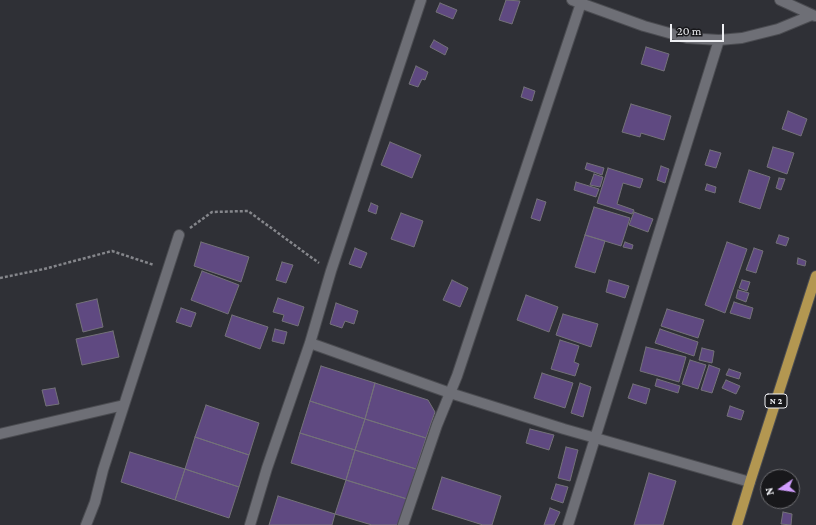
<!DOCTYPE html>
<html>
<head>
<meta charset="utf-8">
<style>
	body { margin:0 }
	#map { position:relative; width:816px; height:525px; overflow:hidden; background:#2f3036; font-family:"Crimson Pro",serif }
	canvas { display:block }
	.north { position:absolute; left:760px; top:469px; width:40px; height:40px; box-sizing:border-box; background:#18181b; border:1px solid #6e6e72; border-radius:50%; rotate:257deg; font-size:11px; font-weight:700; line-height:16px; text-align:center; color:#eff0f4 }
	.north::after { content:''; display:block; margin:auto; width:14px; height:18px; background:#d19dfe; clip-path:polygon(50% 0,100% 100%,50% 72%,0 100%) }
	.scale { position:absolute; left:670px; top:24px; width:54px; height:18px; box-sizing:border-box; border:2px solid #eff0f4; border-top:0; padding-left:5px; font-size:12px; line-height:14px; white-space:nowrap; color:#eff0f4; -webkit-text-stroke:3px #18181b; paint-order:stroke }
</style>
</head>
<body>
<div id="map">
<canvas width="816" height="525"></canvas>
<div class="north">N</div>
<div class="scale">20 m</div>
</div>
<script>
const ctx = document.querySelector('canvas').getContext('2d');
ctx.lineJoin = 'round';
function fillPath(path, color) { ctx.fillStyle = color; ctx.fill(path, 'evenodd'); }
const toPath = rows => new Path2D(rows.map(r => 'M' + r).join(''));
function stroke(path, color, width, dash) { ctx.strokeStyle = color; ctx.lineWidth = width; ctx.lineCap = dash ? 'butt' : 'round'; ctx.setLineDash(dash || []); ctx.stroke(path); }
function drawText(font, color, halo, rows, align = 'center') {
  ctx.font = font + ' "Crimson Pro",serif'; ctx.lineWidth = 3.5; ctx.setLineDash([]); ctx.textBaseline = 'middle'; ctx.strokeStyle = halo; ctx.fillStyle = color; for (const [text, x, y, turn = 0] of rows) {
    ctx.save(); ctx.translate(x, y); ctx.rotate((+turn || 0) * Math.PI / 180); ctx.textAlign = isNaN(turn) ? turn : align; if (halo) ctx.strokeText(text, 0, 0); ctx.fillText(text, 0, 0); ctx.restore();
  }
}
const building = toPath([
	[506,0,520,1,512,24,499,20,506,0],
	[440,3,457,10,453,19,436,12,440,3],
	[434,40,448,48,445,55,430,47,434,40],
	[646,47,669,54,664,71,641,64,646,47],
	[416,66,428,72,425,80,422,79,418,87,409,84,416,66],
	[524,87,535,91,532,101,521,97,524,87],
	[631,104,671,116,664,140,641,133,640,137,622,132,631,104],
	[788,111,807,119,801,136,782,129,788,111],
	[390,142,421,155,412,178,381,165,390,142],
	[773,147,794,153,787,174,767,167,773,147],
	[710,150,721,153,716,168,705,165,710,150],
	[587,163,604,168,602,175,585,169,587,163],
	[661,166,669,169,665,183,657,180,661,166],
	[608,168,643,179,640,188,623,183,617,204,634,210,632,214,597,203,608,168],
	[749,170,770,177,760,209,739,202,749,170],
	[594,174,603,177,600,187,590,185,594,174],
	[779,178,785,179,781,190,776,188,779,178],
	[576,182,599,189,596,197,574,190,576,182],
	[707,184,716,187,715,193,705,190,707,184],
	[537,199,546,202,540,221,531,218,537,199],
	[371,203,378,206,376,214,368,211,371,203],
	[594,207,630,218,621,246,585,235,594,207],
	[634,212,653,219,648,232,629,225,634,212],
	[401,213,423,221,414,247,391,239,401,213],
	[585,235,605,241,595,273,575,267,585,235],
	[779,235,789,238,786,246,776,243,779,235],
	[201,242,249,257,241,282,194,266,201,242],
	[625,242,633,245,632,249,623,247,625,242],
	[727,242,747,249,725,313,705,305,727,242],
	[355,248,367,253,361,268,349,264,355,248],
	[754,248,763,251,756,273,746,270,754,248],
	[798,258,806,261,805,266,797,264,798,258],
	[282,262,293,265,286,283,276,280,282,262],
	[202,271,239,285,228,314,191,300,202,271],
	[452,280,468,288,460,307,443,300,452,280],
	[609,280,629,286,625,298,606,292,609,280],
	[742,280,750,282,747,291,739,288,742,280],
	[738,290,749,293,746,302,736,298,738,290],
	[526,295,558,307,549,332,517,320,526,295],
	[278,298,304,307,298,326,282,321,284,315,273,312,278,298],
	[97,299,103,327,83,332,76,304,97,299],
	[734,302,753,308,750,319,730,313,734,302],
	[336,303,358,311,354,324,345,321,342,328,330,324,336,303],
	[181,308,196,313,191,327,176,322,181,308],
	[667,309,704,320,698,338,661,326,667,309],
	[563,314,598,324,591,347,556,335,563,314],
	[232,315,268,327,260,349,225,336,232,315],
	[275,329,287,332,284,344,272,341,275,329],
	[660,329,698,342,694,356,655,343,660,329],
	[113,331,119,357,82,365,76,339,113,331],
	[560,340,579,346,574,362,579,364,575,376,551,369,560,340],
	[646,347,686,357,679,382,640,371,646,347],
	[702,348,714,351,712,363,699,360,702,348],
	[690,360,706,365,698,389,682,384,690,360],
	[709,365,720,369,712,393,701,390,709,365],
	[321,366,375,383,365,419,310,401,321,366],
	[729,369,741,373,739,379,726,375,729,369],
	[542,373,573,383,565,408,534,398,542,373],
	[657,379,680,386,678,393,655,386,657,379],
	[726,380,740,386,736,394,722,388,726,380],
	[375,383,428,400,435,412,426,438,365,419,375,383],
	[580,383,591,387,583,417,571,413,580,383],
	[633,384,650,389,646,404,628,398,633,384],
	[55,388,59,404,46,406,42,390,55,388],
	[310,401,365,419,355,450,300,433,310,401],
	[206,405,259,423,249,455,195,437,206,405],
	[730,406,744,411,741,420,727,416,730,406],
	[365,419,426,438,416,469,355,450,365,419],
	[530,429,554,435,549,450,526,443,530,429],
	[300,433,355,450,346,480,291,463,300,433],
	[195,437,249,455,239,487,185,469,195,437],
	[566,447,578,450,570,481,558,478,566,447],
	[355,450,416,469,407,499,346,480,355,450],
	[130,452,185,469,175,500,121,482,130,452],
	[185,469,239,487,229,518,175,500,185,469],
	[649,473,676,481,663,525,634,525,649,473],
	[442,477,501,496,492,525,483,525,432,509,442,477],
	[346,480,407,499,399,525,372,525,335,514,346,480],
	[556,484,568,487,563,503,551,499,556,484],
	[278,496,335,514,332,525,269,525,278,496],
	[550,508,560,512,554,525,544,525,550,508],
	[783,512,792,514,791,525,781,524,783,512]
]);
fillPath(building, '#5f4981');
stroke(building, '#747279', 1);
const minor = toPath([
	[572,0,644,26,687,38,719,40,742,38,778,29,812,15],
	[780,0,815,16],
	[310,343,450,393,564,429,750,482],
	[0,434,124,405],
	[86,525,95,502,103,470,179,235],
	[250,525,267,468,310,343,331,271,421,0],
	[403,525,437,425,457,376,581,3],
	[568,525,719,40]
]);
const primary = toPath([
	[737,525,750,482,816,276]
]);
stroke(minor, '#4b4c51', 12);
stroke(primary, '#4b4c51', 12);
stroke(toPath([
	[190,228,212,212,248,211,319,263],
	[0,278,44,269,112,251,154,265]
]), '#85868b', 2.5, [3, 2]);
stroke(minor, '#6e6f76', 10);
stroke(primary, '#b39751', 10);
for (const [x, y, w] of [
	[776,401,22]
]) { const box = new Path2D(); box.roundRect(x - w / 2, y - 7, w, 14, 3); ctx.fillStyle = '#18181b'; ctx.fill(box); stroke(box, '#eff0f4', 1); }
drawText('bold 9px', '#eff0f4', null, [
	["N 2",776,401]
]);
</script>
</body>
</html>
